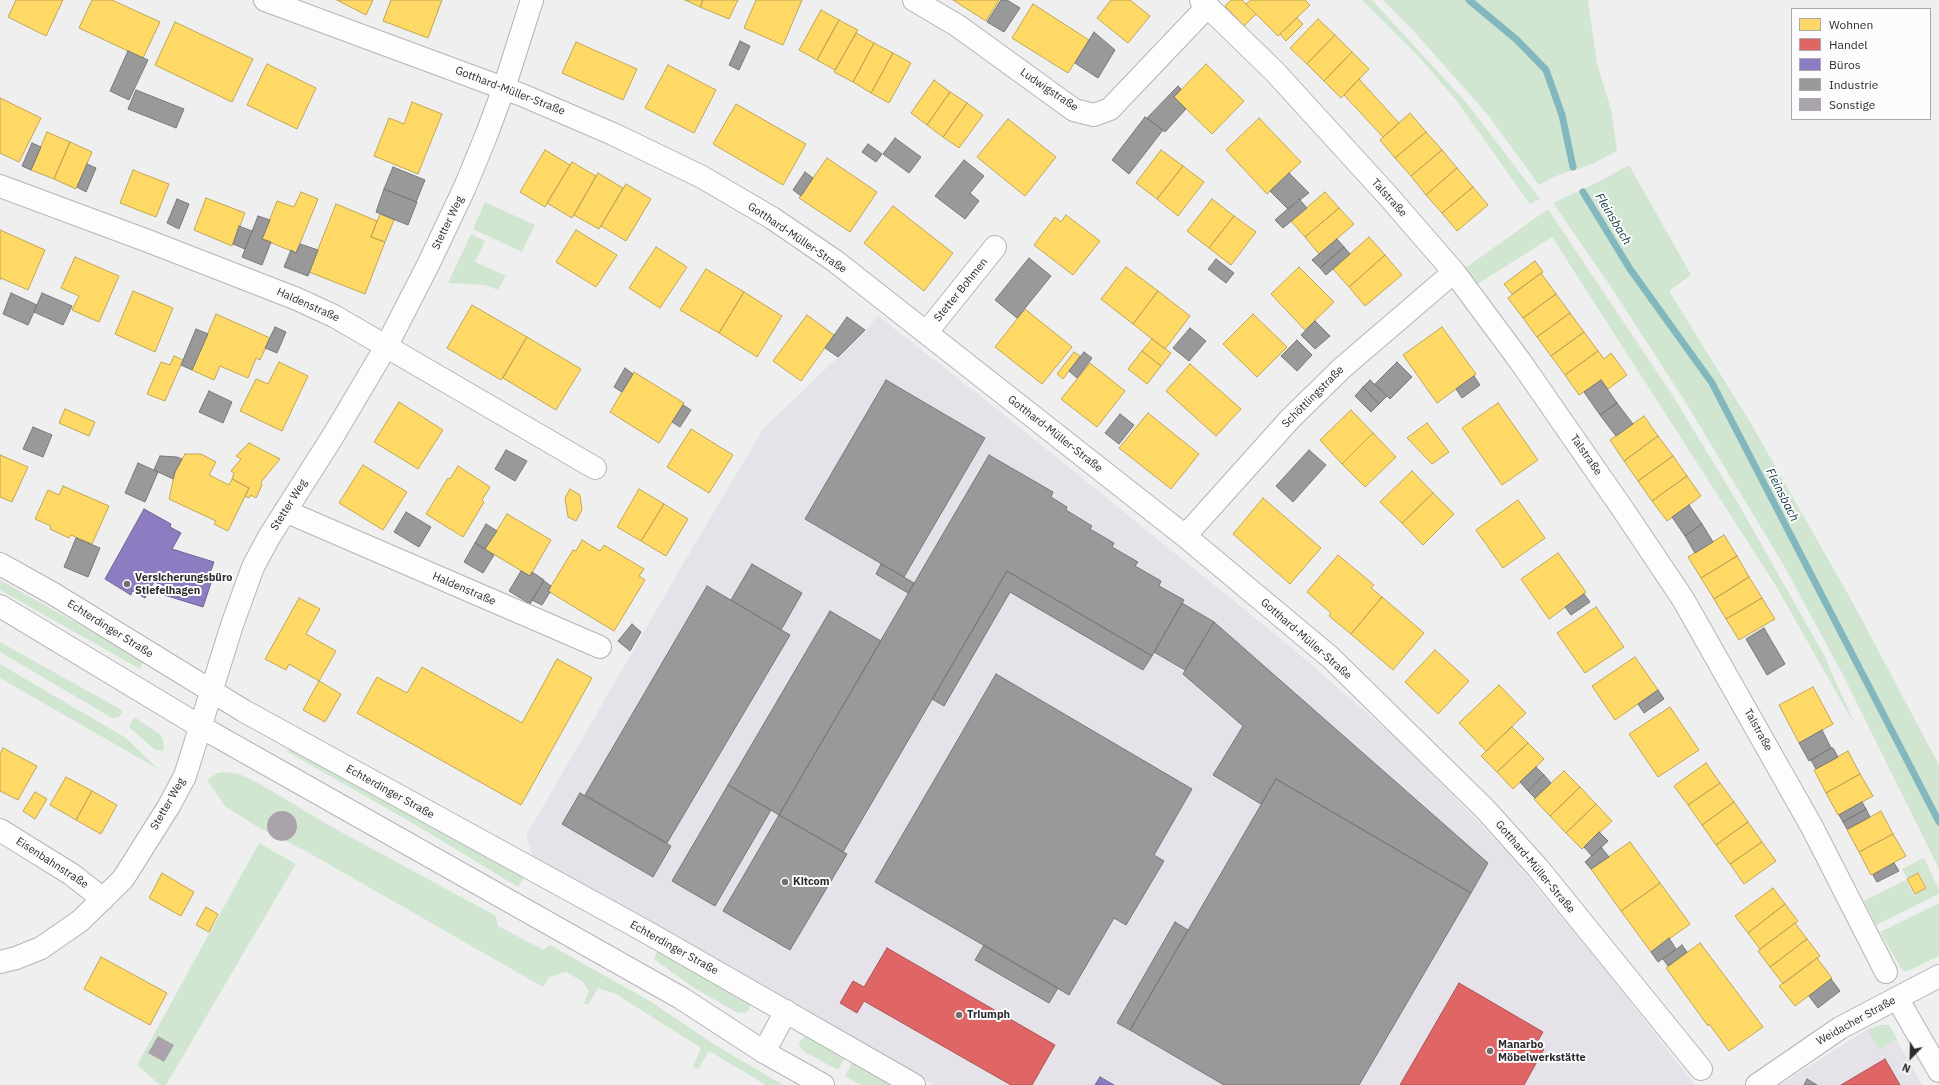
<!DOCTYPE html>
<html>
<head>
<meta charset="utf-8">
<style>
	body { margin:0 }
	#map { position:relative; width:1939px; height:1085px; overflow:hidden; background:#efeff0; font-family:"IBM Plex Sans",sans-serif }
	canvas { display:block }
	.legend { position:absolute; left:1791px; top:8px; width:140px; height:112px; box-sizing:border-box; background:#fcfbfe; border:1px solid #a9a8aa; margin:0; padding:5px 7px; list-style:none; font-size:12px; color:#2d2c2d }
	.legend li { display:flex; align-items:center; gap:8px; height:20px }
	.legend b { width:20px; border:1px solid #a9a8aa }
	.north { position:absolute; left:1891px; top:1037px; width:40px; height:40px; -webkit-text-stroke:3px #fcfbfe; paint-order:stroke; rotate:203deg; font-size:11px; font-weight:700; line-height:16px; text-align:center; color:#2d2c2d }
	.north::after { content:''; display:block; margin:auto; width:14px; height:18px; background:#2d2c2d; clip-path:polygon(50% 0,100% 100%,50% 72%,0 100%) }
</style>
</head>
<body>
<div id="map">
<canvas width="1939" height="1085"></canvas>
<ul class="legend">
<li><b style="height:11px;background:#ffd966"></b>Wohnen</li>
<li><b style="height:11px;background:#e06666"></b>Handel</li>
<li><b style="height:11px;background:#8e7cc3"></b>Büros</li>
<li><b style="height:11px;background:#999"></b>Industrie</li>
<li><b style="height:11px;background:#aba3ab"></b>Sonstige</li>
</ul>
<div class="north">N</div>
</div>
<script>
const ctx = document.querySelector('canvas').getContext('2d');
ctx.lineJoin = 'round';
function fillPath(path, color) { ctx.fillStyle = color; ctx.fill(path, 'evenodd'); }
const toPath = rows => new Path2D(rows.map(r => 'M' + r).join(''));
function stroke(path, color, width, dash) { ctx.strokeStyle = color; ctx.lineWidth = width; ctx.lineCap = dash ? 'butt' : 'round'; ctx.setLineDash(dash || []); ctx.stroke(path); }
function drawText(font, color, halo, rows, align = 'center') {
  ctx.font = font + ' "IBM Plex Sans",sans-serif'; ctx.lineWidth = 4; ctx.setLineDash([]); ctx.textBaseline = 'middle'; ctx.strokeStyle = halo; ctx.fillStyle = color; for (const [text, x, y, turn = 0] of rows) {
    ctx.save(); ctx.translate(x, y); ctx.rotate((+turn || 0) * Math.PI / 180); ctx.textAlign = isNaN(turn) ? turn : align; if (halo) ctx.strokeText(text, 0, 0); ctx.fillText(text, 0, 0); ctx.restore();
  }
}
fillPath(toPath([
	[878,316,993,406,1292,648,1405,746,1508,853,1603,967,1695,1085,934,1085,792,1001,533,857,526,836,679,571,763,429,864,332],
	[1889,1026,1922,1085,1779,1085,1868,1029]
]), '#e5e2e9');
fillPath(toPath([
	[1362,0,1372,0,1465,101,1540,199,1530,204,1456,100,1420,58],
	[1383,0,1588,0,1597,64,1611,109,1617,151,1592,164,1556,176,1539,185,1488,115,1410,27],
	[1629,165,1691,275,1669,291,1750,422,1853,603,1939,765,1939,869,1843,675,1783,564,1686,403,1613,290,1553,203,1602,180],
	[485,202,535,225,522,252,473,229],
	[1548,209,1673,396,1739,505,1823,653,1856,727,1776,586,1552,237,1476,285,1464,269],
	[471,234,485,241,475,262,506,276,498,290,485,285,448,283],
	[0,580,144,661,140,669,0,590],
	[0,642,120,709,122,712,119,717,112,718,0,652],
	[0,664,126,738,158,769,0,678],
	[134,717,160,734,163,739,164,746,163,751,155,750,129,727],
	[292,748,526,874,518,887,414,824,286,751],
	[226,772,239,774,258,783,332,827,496,916,498,926,544,950,550,945,650,1001,712,1043,783,1085,766,1085,709,1051,698,1069,693,1066,701,1048,616,994,598,988,588,1005,584,1003,589,991,582,981,566,972,549,977,543,987,309,853,256,826,225,806,207,780,218,773],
	[259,843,296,864,166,1085,160,1085,137,1065],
	[1924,858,1939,890,1939,894,1876,925,1864,901,1906,880,1914,895,1927,888,1919,872,1907,878,1902,869],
	[1939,903,1939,956,1908,971,1904,971,1901,968,1880,932],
	[657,951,751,1002,749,1010,744,1013,736,1012,694,988,654,959],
	[1881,1025,1889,1025,1897,1039,1879,1050,1867,1030],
	[805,1036,811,1036,846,1056,838,1070,806,1053,800,1047,799,1043],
	[853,1061,896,1085,861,1085,845,1076]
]), '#d1e6d0');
const homes = toPath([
	[16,0,63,0,46,36,8,17,16,0],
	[92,0,112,0,160,22,143,58,79,28,92,0],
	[337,0,373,0,366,15,337,0],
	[391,0,442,0,428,38,383,21,391,0],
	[685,0,703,0,700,7,685,0],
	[703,0,738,0,729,19,700,7,703,0],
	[756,0,802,0,783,45,744,28,756,0],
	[953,0,999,0,986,21,953,0],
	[1111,0,1130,0,1150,16,1128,43,1097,18,1111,0],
	[1231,0,1242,0,1256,14,1244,26,1225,6,1231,0],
	[1251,0,1305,0,1310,5,1278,36,1246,4,1251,0],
	[1033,4,1089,40,1068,73,1012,38,1033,4],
	[821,10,839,20,817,60,799,50,821,10],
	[1297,18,1303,24,1286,41,1280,34,1297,18],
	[1318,19,1335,35,1307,64,1290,48,1318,19],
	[839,20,858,30,835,70,817,60,839,20],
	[175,22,253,59,232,102,155,65,175,22],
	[856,33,874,43,853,82,834,72,856,33],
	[1335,35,1352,52,1324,81,1307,64,1335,35],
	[576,42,637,69,623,100,562,73,576,42],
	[874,43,893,53,871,93,853,82,874,43],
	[1352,52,1369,69,1341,98,1324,81,1352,52],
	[893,53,911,63,889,103,871,93,893,53],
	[267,64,316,88,297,129,247,105,267,64],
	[1206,64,1244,101,1212,134,1174,97,1206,64],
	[668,65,716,90,694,133,645,108,668,65],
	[1359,79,1399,123,1383,137,1344,95,1359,79],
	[934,80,950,92,927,125,911,113,934,80],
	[950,92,967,103,943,137,927,125,950,92],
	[0,98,41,118,19,162,0,153,0,98],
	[412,102,442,114,418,174,374,156,389,118,404,124,412,102],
	[967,103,983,115,959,148,943,137,967,103],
	[736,104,806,144,783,185,713,144,736,104],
	[1410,113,1426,132,1395,158,1380,140,1410,113],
	[1259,118,1301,162,1267,194,1226,150,1259,118],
	[1008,119,1056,157,1025,196,977,157,1008,119],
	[47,132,70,142,54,179,31,170,47,132],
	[1426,132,1442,150,1411,176,1395,158,1426,132],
	[70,142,92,152,76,189,54,179,70,142],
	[545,150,570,165,545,207,520,192,545,150],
	[1161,150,1183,166,1157,199,1136,183,1161,150],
	[1442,150,1457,168,1426,195,1411,176,1442,150],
	[827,158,877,192,850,232,799,198,827,158],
	[572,162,596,176,572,218,547,203,572,162],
	[1183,166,1204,182,1178,216,1157,199,1183,166],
	[1457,168,1473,187,1442,213,1426,195,1457,168],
	[133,170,169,184,156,217,120,203,133,170],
	[598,173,623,188,599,229,574,215,598,173],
	[626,184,651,199,626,241,601,226,626,184],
	[1473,187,1488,205,1457,231,1442,213,1473,187],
	[301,192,318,199,296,253,262,239,277,201,294,207,301,192],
	[1325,192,1339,208,1305,237,1291,221,1325,192],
	[206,198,245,213,232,246,194,230,206,198],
	[1212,199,1234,216,1209,248,1187,231,1212,199],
	[336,204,377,221,371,237,385,242,365,294,309,272,336,204],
	[893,206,953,253,924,291,864,243,893,206],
	[1339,208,1354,224,1319,254,1305,237,1339,208],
	[380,214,394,220,385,242,371,237,380,214],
	[1066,215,1100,241,1073,275,1034,245,1055,217,1061,222,1066,215],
	[1234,216,1256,232,1231,265,1209,248,1234,216],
	[0,230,45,250,28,290,1,278,0,280,0,230],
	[576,230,617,255,596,287,556,262,576,230],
	[1369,237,1385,255,1349,287,1333,269,1369,237],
	[656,247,687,267,660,308,629,288,656,247],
	[1385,255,1402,275,1365,306,1349,287,1385,255],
	[75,257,119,276,99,322,72,310,79,296,61,288,75,257],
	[1535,261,1543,272,1512,294,1504,284,1535,261],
	[1126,267,1158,291,1133,324,1101,299,1126,267],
	[1299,267,1334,302,1305,330,1271,294,1299,267],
	[706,269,744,292,719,333,680,310,706,269],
	[1541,273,1556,294,1523,318,1508,298,1541,273],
	[133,291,173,308,155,352,115,334,133,291],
	[1158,291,1190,316,1165,349,1133,324,1158,291],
	[744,292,782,316,757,357,719,333,744,292],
	[1556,294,1570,313,1537,337,1523,318,1556,294],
	[472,305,527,337,501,380,447,348,472,305],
	[1025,309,1072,347,1042,384,995,347,1025,309],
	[1570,313,1584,332,1551,356,1537,337,1570,313],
	[216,314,270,338,260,360,256,358,248,378,220,366,214,380,192,370,216,314],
	[1253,314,1287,347,1257,377,1223,344,1253,314],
	[807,315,834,335,801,381,773,361,807,315],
	[1442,327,1476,374,1437,403,1403,355,1442,327],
	[1584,332,1598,351,1565,375,1551,356,1584,332],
	[527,337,581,369,556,410,503,378,527,337],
	[1152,339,1171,353,1161,366,1142,351,1152,339],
	[1142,351,1161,366,1147,384,1128,369,1142,351],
	[1598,351,1604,359,1611,353,1627,375,1608,389,1601,380,1579,395,1565,375,1598,351],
	[1074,352,1080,356,1063,379,1057,374,1074,352],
	[174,356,183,360,165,401,147,394,161,362,170,365,174,356],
	[279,362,308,376,282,431,240,411,256,379,268,384,279,362],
	[1090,363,1125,391,1097,427,1061,399,1090,363],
	[1190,364,1241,409,1216,436,1166,391,1190,364],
	[634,372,684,403,659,443,610,412,634,372],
	[399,402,443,430,418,469,374,442,399,402],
	[1498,403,1538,460,1502,485,1462,428,1498,403],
	[65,409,95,422,89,436,59,423,65,409],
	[1351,410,1373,433,1342,464,1320,440,1351,410],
	[1148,413,1199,454,1171,489,1119,448,1148,413],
	[1644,416,1658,436,1624,461,1610,440,1644,416],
	[1427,423,1449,452,1432,464,1407,438,1427,423],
	[691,429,733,455,709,493,667,467,691,429],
	[1373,433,1396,457,1365,487,1342,464,1373,433],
	[1658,436,1673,456,1638,481,1624,461,1658,436],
	[249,443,280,459,261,482,262,485,256,498,251,495,249,498,245,496,249,488,232,479,234,473,231,471,241,459,236,456,249,443],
	[185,454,201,454,216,462,209,475,229,485,232,479,249,488,228,531,214,524,216,521,169,499,175,472,185,454],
	[0,455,28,467,12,502,0,497,0,455],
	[1673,456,1687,476,1652,501,1638,481,1673,456],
	[363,465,407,492,383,530,339,503,363,465],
	[458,466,490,487,482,500,484,502,463,537,426,514,448,478,450,479,458,466],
	[1412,471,1433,493,1402,523,1380,502,1412,471],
	[1687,476,1701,496,1667,521,1652,501,1687,476],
	[63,486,109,506,92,544,71,535,69,538,50,529,51,526,35,519,48,490,59,495,63,486],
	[570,489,580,495,582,510,576,521,568,517,565,498,570,489],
	[639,489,664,504,641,541,617,527,639,489],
	[1433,493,1454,514,1423,545,1402,523,1433,493],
	[1263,498,1321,548,1290,584,1233,534,1263,498],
	[1518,500,1545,538,1503,568,1476,530,1518,500],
	[664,504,688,519,666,556,641,541,664,504],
	[507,514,551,540,530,576,485,549,507,514],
	[1724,535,1737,556,1701,578,1688,557,1724,535],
	[582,540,600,551,604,545,644,569,639,576,645,580,614,631,548,591,573,550,576,551,582,540],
	[1558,553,1586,592,1549,619,1521,579,1558,553],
	[1338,555,1374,585,1371,588,1382,597,1351,634,1329,616,1331,613,1307,592,1338,555],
	[1737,556,1749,577,1714,599,1701,578,1737,556],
	[1749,577,1762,598,1726,619,1714,599,1749,577],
	[1382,597,1424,633,1393,670,1351,634,1382,597],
	[299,598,320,609,306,634,336,651,319,681,289,664,286,670,265,659,299,598],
	[1762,598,1775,619,1739,640,1726,619,1762,598],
	[1596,607,1624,647,1585,673,1557,633,1596,607],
	[1435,650,1469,681,1438,714,1405,682,1435,650],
	[1635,657,1658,690,1615,720,1592,686,1635,657],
	[557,659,592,678,521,805,357,713,377,677,407,693,422,667,522,723,557,659],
	[319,681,341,694,325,722,303,710,319,681],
	[1499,685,1526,713,1486,751,1459,723,1499,685],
	[1813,687,1833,724,1799,743,1779,705,1813,687],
	[1670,707,1699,750,1658,777,1629,734,1670,707],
	[1512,727,1528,743,1497,772,1481,756,1512,727],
	[1528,743,1544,759,1513,789,1497,772,1528,743],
	[3,748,37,766,18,800,0,791,0,754,3,748],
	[1848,751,1860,774,1826,793,1814,770,1848,751],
	[1706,763,1720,783,1688,805,1674,786,1706,763],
	[1564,771,1580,787,1550,816,1534,799,1564,771],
	[1860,774,1873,796,1838,815,1826,793,1860,774],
	[66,777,92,791,76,820,50,805,66,777],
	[1720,783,1734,802,1702,825,1688,805,1720,783],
	[1580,787,1596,804,1566,833,1550,816,1580,787],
	[92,791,117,805,101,834,76,820,92,791],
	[35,792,47,799,35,819,23,811,35,792],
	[1734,802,1748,822,1716,845,1702,825,1734,802],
	[1596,804,1612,821,1582,849,1566,833,1596,804],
	[1881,811,1893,834,1859,852,1847,830,1881,811],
	[1748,822,1762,842,1730,864,1716,845,1748,822],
	[1893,834,1906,856,1871,875,1859,852,1893,834],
	[1630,842,1660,883,1621,911,1591,869,1630,842],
	[1762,842,1776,861,1744,884,1730,864,1762,842],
	[162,873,194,892,181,916,149,898,162,873],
	[1918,873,1926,888,1915,894,1907,879,1918,873],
	[1660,883,1690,924,1651,952,1621,911,1660,883],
	[1773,888,1785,904,1748,933,1735,916,1773,888],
	[1785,904,1798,921,1760,949,1748,933,1785,904],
	[206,907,218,914,209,932,196,925,206,907],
	[1795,923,1807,939,1770,967,1758,951,1795,923],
	[1807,939,1820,956,1783,984,1770,967,1807,939],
	[1700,943,1763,1027,1729,1051,1709,1024,1708,1026,1666,968,1700,943],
	[101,957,167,993,150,1025,84,989,101,957],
	[1817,958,1832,978,1795,1006,1779,986,1817,958]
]);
fillPath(homes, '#ffd966');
stroke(homes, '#c0a555', 1);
const shops = toPath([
	[887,948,1055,1045,1032,1085,1011,1085,864,1001,857,1013,840,1003,853,981,864,987,887,948],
	[1459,983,1543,1032,1536,1044,1544,1049,1524,1085,1400,1085,1459,983],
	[1885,1059,1900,1085,1841,1085,1885,1059]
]);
fillPath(shops, '#e06666');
stroke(shops, '#a55', 1);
const offices = toPath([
	[144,509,171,524,170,527,181,533,172,549,214,562,209,576,213,577,203,607,161,594,163,585,154,582,145,598,132,591,131,595,105,579,144,509],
	[1100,1077,1114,1085,1095,1085,1100,1077]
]);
fillPath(offices, '#8e7cc3');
stroke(offices, '#716496', 1);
const industry = toPath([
	[1001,0,1007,0,1020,8,1004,32,987,22,1001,0],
	[1094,32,1115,50,1098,78,1075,63,1094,32],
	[740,41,750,46,739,70,729,65,740,41],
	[128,51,148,60,129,100,110,91,128,51],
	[1178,86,1181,89,1174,97,1186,109,1165,132,1147,118,1178,86],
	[136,90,184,109,176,128,128,109,136,90],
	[1145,117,1163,130,1129,174,1112,160,1145,117],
	[895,138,921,157,909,173,883,154,895,138],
	[32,143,41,147,31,170,22,166,32,143],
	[868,144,882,154,876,162,862,152,868,144],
	[964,160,984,176,970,193,979,201,965,219,935,196,964,160],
	[87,164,96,168,86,192,77,187,87,164],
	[393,167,425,180,416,202,384,189,393,167],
	[805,172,813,178,801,196,793,190,805,172],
	[1289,173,1309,193,1288,209,1270,191,1289,173],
	[384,189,417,202,408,225,376,212,384,189],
	[177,199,189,204,179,229,167,223,177,199],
	[1299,199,1307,208,1283,228,1275,220,1299,199],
	[258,216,270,220,262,239,271,242,262,265,242,257,258,216],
	[239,226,252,231,245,249,233,244,239,226],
	[1337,239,1344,247,1320,268,1312,260,1337,239],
	[300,244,318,250,308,276,284,267,291,250,296,253,300,244],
	[1344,247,1350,254,1326,275,1320,268,1344,247],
	[1029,258,1051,276,1017,318,995,300,1029,258],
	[1216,259,1234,273,1226,283,1208,269,1216,259],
	[11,293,37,305,28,325,3,314,11,293],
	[42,293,72,306,63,325,34,312,42,293],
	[847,317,865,330,838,357,825,348,847,317],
	[1315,321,1330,336,1315,349,1301,335,1315,321],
	[275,327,286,332,277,353,265,348,275,327],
	[1190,328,1206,341,1189,361,1173,348,1190,328],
	[196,329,208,334,192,370,181,365,196,329],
	[1297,340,1312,355,1297,371,1281,356,1297,340],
	[1084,352,1092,358,1077,378,1069,371,1084,352],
	[1397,362,1412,377,1390,399,1375,384,1397,362],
	[625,368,633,374,622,392,614,387,625,368],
	[1474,376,1480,385,1462,398,1456,389,1474,376],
	[886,380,985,438,904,577,805,519,886,380],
	[1370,380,1387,396,1379,404,1363,387,1370,380],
	[1601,380,1617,403,1600,415,1584,392,1601,380],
	[1363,387,1379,404,1371,412,1355,396,1363,387],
	[209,391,232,402,223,423,199,412,209,391],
	[1617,403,1633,424,1616,436,1600,415,1617,403],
	[683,405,691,410,680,427,672,422,683,405],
	[1120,414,1134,425,1119,444,1105,433,1120,414],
	[33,427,52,435,43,457,23,449,33,427],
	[506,450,527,461,515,481,495,469,506,450],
	[1309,450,1326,465,1293,502,1276,486,1309,450],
	[989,455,1053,492,1051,497,1067,507,1066,510,1092,526,1090,529,1114,543,1112,547,1138,562,1135,566,1161,581,1159,586,1184,600,1152,656,1007,571,843,852,779,815,989,455],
	[160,456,177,457,182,459,175,472,173,479,154,470,160,456],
	[138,463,158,472,145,502,125,493,138,463],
	[1689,505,1702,524,1685,536,1672,517,1689,505],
	[406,512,431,527,419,547,394,532,406,512],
	[486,524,497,531,485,549,475,543,486,524],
	[1702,524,1713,542,1695,553,1685,536,1702,524],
	[76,538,100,548,88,577,64,567,76,538],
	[475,543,494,555,483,573,464,562,475,543],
	[752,564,802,593,781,630,731,600,752,564],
	[881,564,914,583,908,593,876,574,881,564],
	[521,571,530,576,532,572,544,580,530,604,509,591,521,571],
	[1007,571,1152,656,1143,670,1010,592,944,706,932,699,1007,571],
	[544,581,551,586,548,591,550,592,542,605,532,600,544,581],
	[707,586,790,635,667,843,585,795,707,586],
	[1584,594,1590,602,1571,615,1565,607,1584,594],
	[1182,603,1214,622,1185,670,1154,652,1182,603],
	[830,611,881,641,779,815,728,785,830,611],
	[1214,622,1488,863,1471,893,1276,779,1261,804,1213,775,1243,726,1183,674,1214,622],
	[632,624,641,632,630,651,618,641,632,624],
	[1764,628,1785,664,1767,675,1746,639,1764,628],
	[996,674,1192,789,1154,855,1164,861,1126,925,1114,918,1069,995,875,882,996,674],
	[1658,690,1664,699,1644,713,1638,704,1658,690],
	[1822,730,1831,748,1809,761,1799,743,1822,730],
	[1831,748,1833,748,1838,757,1816,769,1811,760,1831,748],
	[1536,767,1544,775,1528,791,1520,782,1536,767],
	[1544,775,1551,783,1535,798,1528,791,1544,775],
	[1276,779,1471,893,1359,1085,1224,1085,1130,1030,1276,779],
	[728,785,771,810,715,906,672,881,728,785],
	[580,793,671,846,653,877,562,824,580,793],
	[1862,802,1866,809,1843,822,1839,815,1862,802],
	[1866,809,1870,817,1847,829,1843,822,1866,809],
	[779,815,847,854,790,950,723,911,779,815],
	[1599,832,1608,841,1592,856,1584,847,1599,832],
	[1601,847,1609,857,1591,869,1585,862,1601,847],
	[1894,863,1899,871,1877,882,1873,875,1894,863],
	[1175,922,1188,930,1130,1030,1117,1023,1175,922],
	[1669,938,1676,949,1658,962,1651,952,1669,938],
	[984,945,1058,988,1049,1003,975,960,984,945],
	[1682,945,1687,952,1668,966,1663,959,1682,945],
	[1831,979,1840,991,1818,1008,1809,996,1831,979],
	[1807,1079,1817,1085,1804,1085,1807,1079]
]);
fillPath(industry, '#999');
stroke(industry, '#797879', 1);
stroke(toPath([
	[1469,0,1517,40,1546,70,1562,115,1573,167],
	[1583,192,1630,269,1712,383,1939,822]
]), '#83b7be', 7);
fillPath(toPath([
	'267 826a15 15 0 1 1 30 0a15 15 0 1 1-30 0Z',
	[158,1036,174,1045,164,1062,148,1053]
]), '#aba3ab');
const street = toPath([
	[265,0,522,95,613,134,702,177,772,218,835,261,1185,536,1330,657,1485,809,1538,868,1701,1069],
	[914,0,958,26,1074,110,1094,115,1110,109,1208,6],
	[1201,0,1275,72,1389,197,1454,272,1520,361,1624,511,1683,599,1812,827,1886,972],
	[0,186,148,241,297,299,334,316,595,468],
	[926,333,995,247],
	[285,511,600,647],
	[1185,536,1290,419,1342,368,1454,272],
	[0,564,52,593,244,711,643,930,914,1085],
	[0,830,71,874,103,899],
	[0,962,16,958,41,948,80,921,123,879,169,806,185,776,232,625,253,567,269,537,333,436,387,345,428,265,465,187,486,136,504,88,532,0],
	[1897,998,1939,1071],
	[764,1052,786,1011],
	[1757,1085,1840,1028,1939,976]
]);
const secondary = toPath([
	[0,606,201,727,681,998,764,1052,823,1085]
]);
stroke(street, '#b4b4b4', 24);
stroke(secondary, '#b4b4b4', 24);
stroke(street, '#fdfdfd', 22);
stroke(secondary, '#fdfdfd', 22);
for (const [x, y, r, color] of [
	[127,584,4,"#717071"],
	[785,882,4,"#717071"],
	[959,1015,4,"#717071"],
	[1490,1051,4,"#717071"]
]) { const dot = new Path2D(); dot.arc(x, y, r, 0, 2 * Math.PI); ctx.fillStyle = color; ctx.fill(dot); stroke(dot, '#fcfbfe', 1.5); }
drawText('11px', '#2d2c2d', '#fcfbfe', [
	["Ludwigstraße",1049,90,34],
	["Gotthard-Müller-Straße",510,91,21],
	["Talstraße",1389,198,48],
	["Stetter Weg",448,223,-64],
	["Gotthard-Müller-Straße",797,238,34],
	["Stetter Bohmen",961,290,-51],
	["Haldenstraße",308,305,24],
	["Schöttlingstraße",1313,397,-45],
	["Gotthard-Müller-Straße",1055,434,38],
	["Talstraße",1586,455,55],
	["Stetter Weg",289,505,-58],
	["Haldenstraße",464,589,23],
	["Echterdinger Straße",110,629,32],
	["Gotthard-Müller-Straße",1306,639,41],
	["Talstraße",1758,730,61],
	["Echterdinger Straße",390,792,29],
	["Stetter Weg",168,804,-60],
	["Eisenbahnstraße",52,863,33],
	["Gotthard-Müller-Straße",1535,867,50],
	["Echterdinger Straße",674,948,29],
	["Weidacher Straße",1856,1021,-29]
]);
drawText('bold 11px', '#2d2c2d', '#fcfbfe', [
	["Versicherungsbüro",135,578],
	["Stiefelhagen",135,591],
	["Kitcom",793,882],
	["Triumph",967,1015],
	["Manarbo",1498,1045],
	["Möbelwerkstätte",1498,1058]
], 'left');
drawText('italic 12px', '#11363b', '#fcfbfe', [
	["Fleinsbach",1613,219,59],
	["Fleinsbach",1782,495,63]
]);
</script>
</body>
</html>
